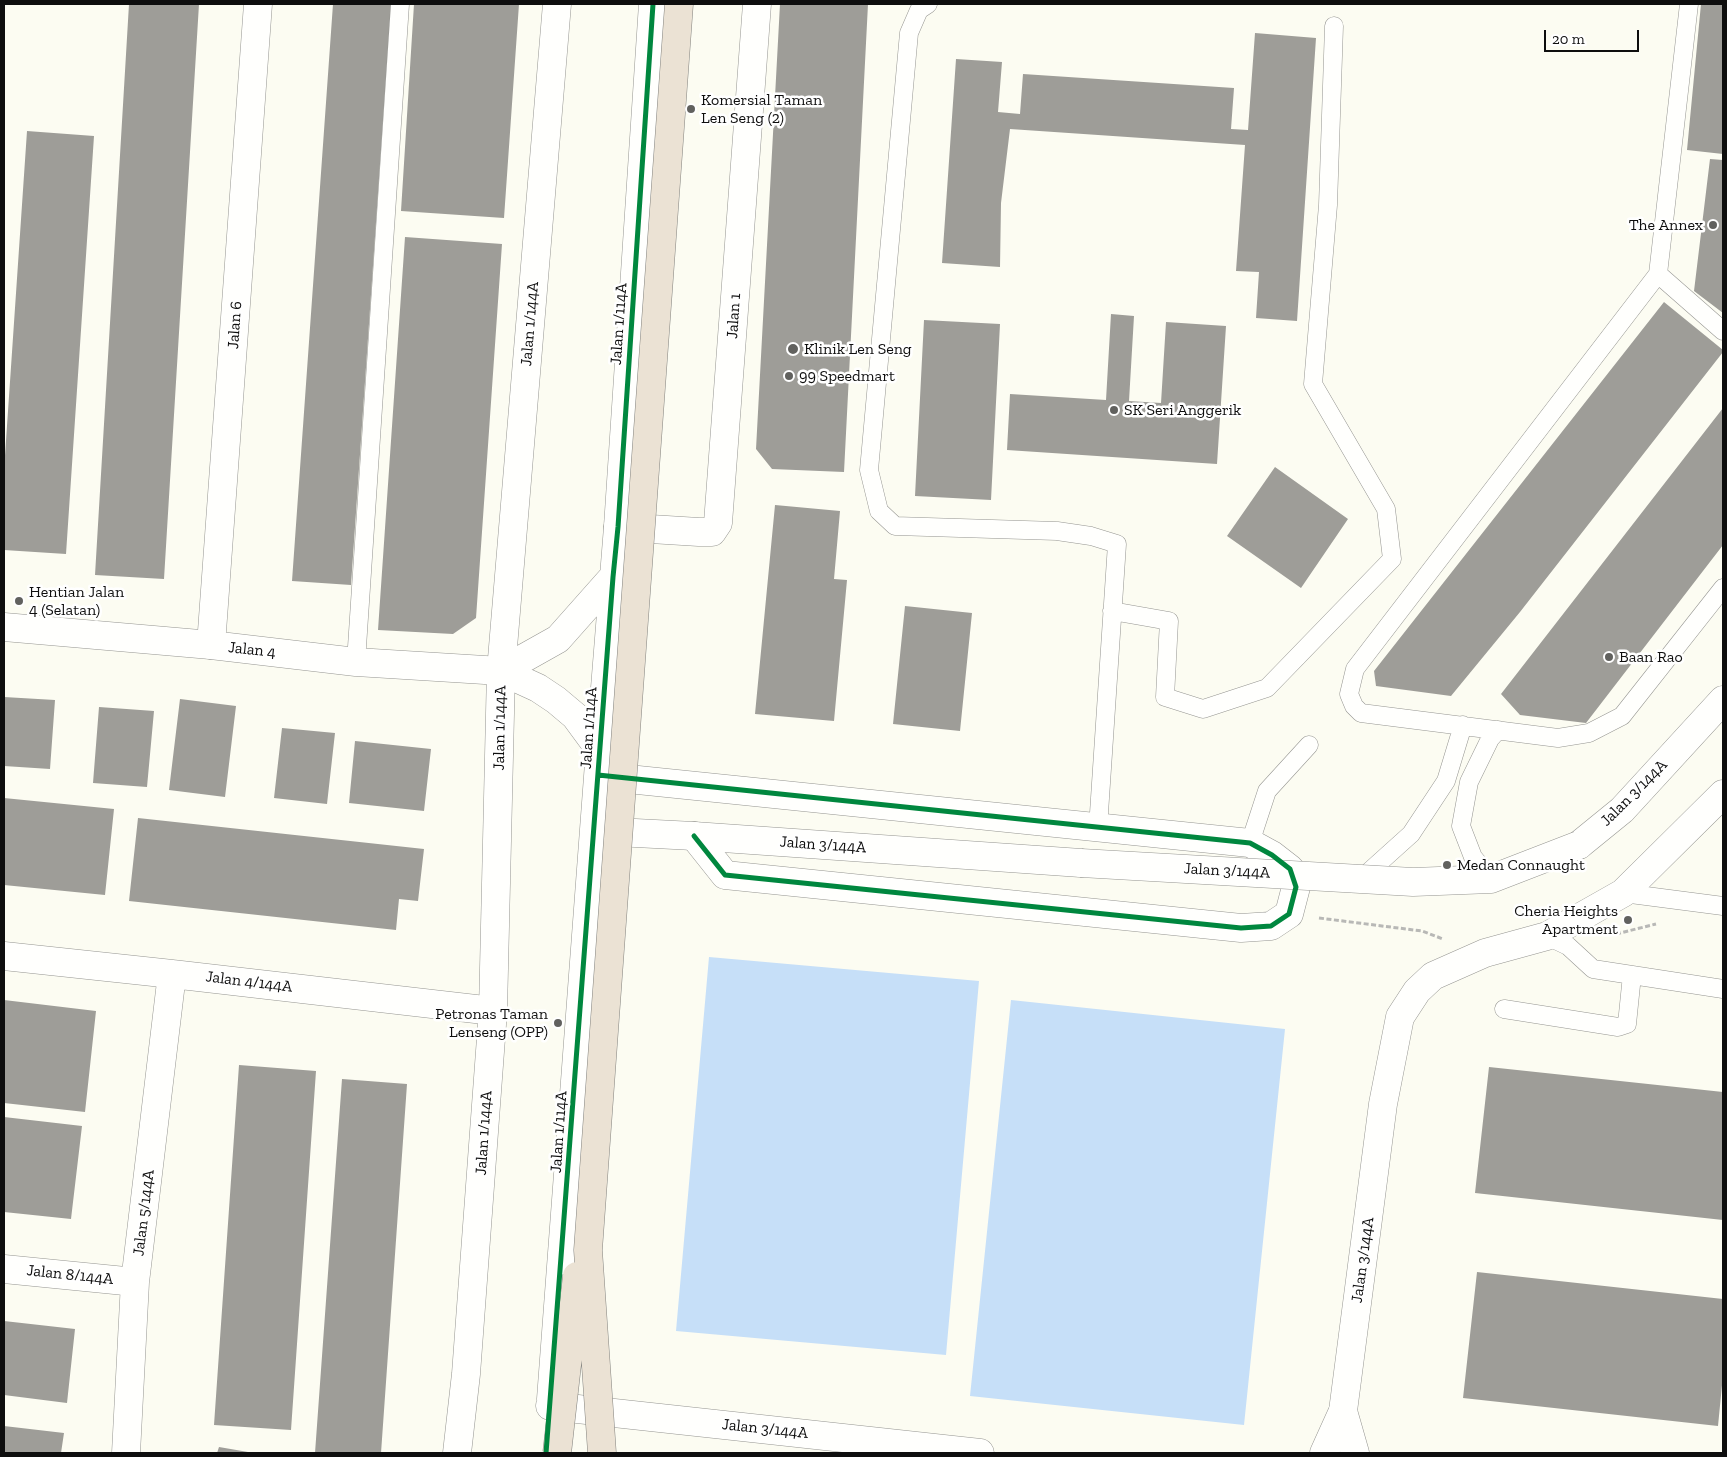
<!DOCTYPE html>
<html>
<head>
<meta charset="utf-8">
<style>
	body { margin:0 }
	#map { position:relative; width:1727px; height:1457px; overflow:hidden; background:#fcfcf2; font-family:"Zilla Slab",serif }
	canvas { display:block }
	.frame { position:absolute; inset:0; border:5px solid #0e0e0e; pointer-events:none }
	.scale { position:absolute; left:1544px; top:30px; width:95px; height:22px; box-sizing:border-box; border:2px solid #0e0e0e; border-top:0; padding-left:6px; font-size:15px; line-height:18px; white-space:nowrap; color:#0e0e0e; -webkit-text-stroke:4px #fff; paint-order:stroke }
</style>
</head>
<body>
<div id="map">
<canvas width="1727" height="1457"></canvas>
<div class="frame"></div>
<div class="scale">20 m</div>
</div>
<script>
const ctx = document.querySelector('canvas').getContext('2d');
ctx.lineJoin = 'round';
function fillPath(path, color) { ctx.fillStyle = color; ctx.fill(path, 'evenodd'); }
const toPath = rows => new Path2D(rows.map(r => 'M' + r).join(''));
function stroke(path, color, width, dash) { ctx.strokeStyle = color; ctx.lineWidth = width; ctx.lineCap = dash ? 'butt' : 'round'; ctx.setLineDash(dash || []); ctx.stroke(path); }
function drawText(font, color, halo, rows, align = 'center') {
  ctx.font = font + ' "Zilla Slab",serif'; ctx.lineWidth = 5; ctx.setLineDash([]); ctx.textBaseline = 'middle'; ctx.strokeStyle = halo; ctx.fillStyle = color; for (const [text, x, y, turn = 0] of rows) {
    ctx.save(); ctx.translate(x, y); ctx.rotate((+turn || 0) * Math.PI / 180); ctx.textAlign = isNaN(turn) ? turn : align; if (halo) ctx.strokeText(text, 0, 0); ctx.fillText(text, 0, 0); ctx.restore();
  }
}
fillPath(toPath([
	[709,957,979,981,946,1355,676,1331],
	[1011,1000,1285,1029,1244,1425,970,1396]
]), '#c6dff8');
fillPath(toPath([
	[129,4,199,4,164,579,95,575],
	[333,4,391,4,351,585,292,581],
	[414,4,519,4,504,218,401,211],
	[780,4,868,4,844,472,772,469,756,449],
	[1701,4,1723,4,1723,154,1687,150],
	[1255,33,1316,38,1297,321,1256,318,1259,272,1236,271,1245,145,1010,129,1001,203,1000,267,942,263,956,59,1002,62,998,112,1020,114,1023,74,1234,88,1231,129,1248,130],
	[27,131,94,136,66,554,4,550,4,470],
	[1710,159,1723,160,1723,313,1694,291],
	[405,237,502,244,476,618,453,634,378,630],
	[1664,302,1723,350,1723,352,1520,612,1451,696,1376,686,1374,671],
	[1111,314,1134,316,1129,401,1161,403,1166,322,1226,326,1217,464,1007,450,1010,394,1106,400],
	[924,320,1000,324,991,500,915,496],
	[1723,408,1723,545,1586,723,1520,715,1501,694],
	[1275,467,1348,519,1301,588,1227,536],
	[775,505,840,511,834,579,847,580,834,721,755,714],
	[905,606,972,613,960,731,893,724],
	[4,697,55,700,50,769,4,766],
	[180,699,236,706,225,797,169,790],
	[99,707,154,711,147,787,93,783],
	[282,728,335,733,327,804,274,798],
	[355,741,431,749,424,811,349,803],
	[4,798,114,809,105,895,4,885],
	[138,818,424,849,418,901,399,899,396,930,129,901],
	[4,1000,96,1011,85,1112,4,1103],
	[239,1065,316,1071,291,1430,214,1425],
	[1489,1067,1723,1092,1723,1220,1475,1193],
	[342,1079,407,1084,381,1453,315,1453],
	[4,1117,82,1126,71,1219,4,1212],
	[1477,1272,1723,1299,1723,1375,1718,1426,1463,1398],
	[4,1321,75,1329,67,1403,4,1395],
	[4,1426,64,1433,61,1453,4,1453],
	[219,1447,248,1452,248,1453,217,1453]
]), '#9e9d98');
const service = toPath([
	[928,4,919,10,909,33,869,470,879,511,895,526,1057,531,1091,536,1117,544,1098,828],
	[1689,4,1658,274,1355,669,1349,694,1354,706,1361,713,1558,738,1589,733,1622,716,1723,588],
	[1658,274,1723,331],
	[1112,611,1169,621,1165,697,1203,709,1267,688,1392,559,1386,509,1313,384,1328,205,1334,26],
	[356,662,400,4],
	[1250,843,1267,791,1309,745],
	[1361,879,1411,834,1446,781,1463,725],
	[1491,879,1473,857,1461,826,1469,782,1490,739,1498,730],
	[1623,893,1723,906],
	[1547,936,1568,946,1593,969,1723,989],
	[1504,1009,1618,1027,1627,1024,1632,975]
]);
const minor = toPath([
	[618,527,699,532,712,532,718,523,757,4],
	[211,645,258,4],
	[599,776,1250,843,1272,855,1290,869,1296,887,1289,914,1271,926,1241,928,725,875,694,836],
	[4,956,172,974,493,1011],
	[4,1269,135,1282],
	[1343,1411,1355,1453],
	[126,1453,135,1282,172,974],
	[457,1453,466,1374,493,1011,501,671,557,4]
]);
const tertiary = toPath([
	[4,627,211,645,356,662,501,671,538,688,556,700,575,716,600,750],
	[501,671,558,639,613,577],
	[596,831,694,836,1081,863],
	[1579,845,1622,810,1723,700],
	[551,1399,600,750,618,527,653,4],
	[550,1406,980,1453],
	[1324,1453,1343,1411,1383,1104,1400,1017,1417,991,1433,976,1485,953,1547,936,1623,893,1723,794]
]);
stroke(service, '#959591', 19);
stroke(minor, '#959591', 29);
stroke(tertiary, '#959591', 29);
stroke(toPath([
	[1319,918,1422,931,1443,939],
	[1616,934,1656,924]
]), '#b8b8b6', 3, [5, 2.5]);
stroke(service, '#fffffd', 18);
stroke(minor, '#fffffd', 28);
stroke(tertiary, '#fffffd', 28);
const tertiaryBridge = toPath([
	[1081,863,1413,882,1491,879,1579,845]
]);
const motorwayBridge = toPath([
	[557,1453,577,1276],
	[602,1453,588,1250,679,4]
]);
stroke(tertiaryBridge, '#959591', 29, []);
stroke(motorwayBridge, '#82827e', 29, []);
stroke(tertiaryBridge, '#fffffd', 28);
stroke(motorwayBridge, '#ebe2d4', 28);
stroke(toPath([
	[598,775,1250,843,1272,855,1290,869,1296,887,1289,914,1271,926,1241,928,725,875,694,836],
	[546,1453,613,577,618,527,653,4]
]), '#00873e', 5);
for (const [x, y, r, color] of [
	[691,109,5,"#61615e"],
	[1713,225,5,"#61615e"],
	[793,349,6,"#61615e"],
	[789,376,5,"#61615e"],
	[1114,410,5,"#61615e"],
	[19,601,5,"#61615e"],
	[1609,657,5,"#61615e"],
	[1447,865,5,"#61615e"],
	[1628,920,5,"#61615e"],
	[558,1023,5,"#61615e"]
]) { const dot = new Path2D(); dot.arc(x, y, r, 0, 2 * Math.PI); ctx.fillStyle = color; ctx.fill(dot); stroke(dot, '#fff', 2); }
drawText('16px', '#0e0e0e', '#fff', [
	["Komersial Taman",701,100],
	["Len Seng (2)",701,118],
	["The Annex",1703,225,"right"],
	["Klinik Len Seng",804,349],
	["99 Speedmart",799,376],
	["SK Seri Anggerik",1124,410],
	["Hentian Jalan",29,592],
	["4 (Selatan)",29,610],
	["Baan Rao",1619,657],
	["Medan Connaught",1457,865],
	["Cheria Heights",1618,911,"right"],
	["Apartment",1618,929,"right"],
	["Petronas Taman",548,1014,"right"],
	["Lenseng (OPP)",548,1032,"right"]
], 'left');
drawText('16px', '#0e0e0e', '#fff', [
	["Jalan 1",734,316,-86],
	["Jalan 1/144A",530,324,-85],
	["Jalan 1/114A",619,324,-86],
	["Jalan 6",235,325,-86],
	["Jalan 4",252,650,6],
	["Jalan 1/144A",500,728,-89],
	["Jalan 1/114A",589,728,-86],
	["Jalan 3/144A",1634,793,-45],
	["Jalan 3/144A",823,845,4],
	["Jalan 3/144A",1227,871,3],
	["Jalan 4/144A",249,982,7],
	["Jalan 1/114A",559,1132,-86],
	["Jalan 1/144A",484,1133,-86],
	["Jalan 5/144A",144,1213,-83],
	["Jalan 3/144A",1363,1260,-82],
	["Jalan 8/144A",70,1275,6],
	["Jalan 3/144A",765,1429,6]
]);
</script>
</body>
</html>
